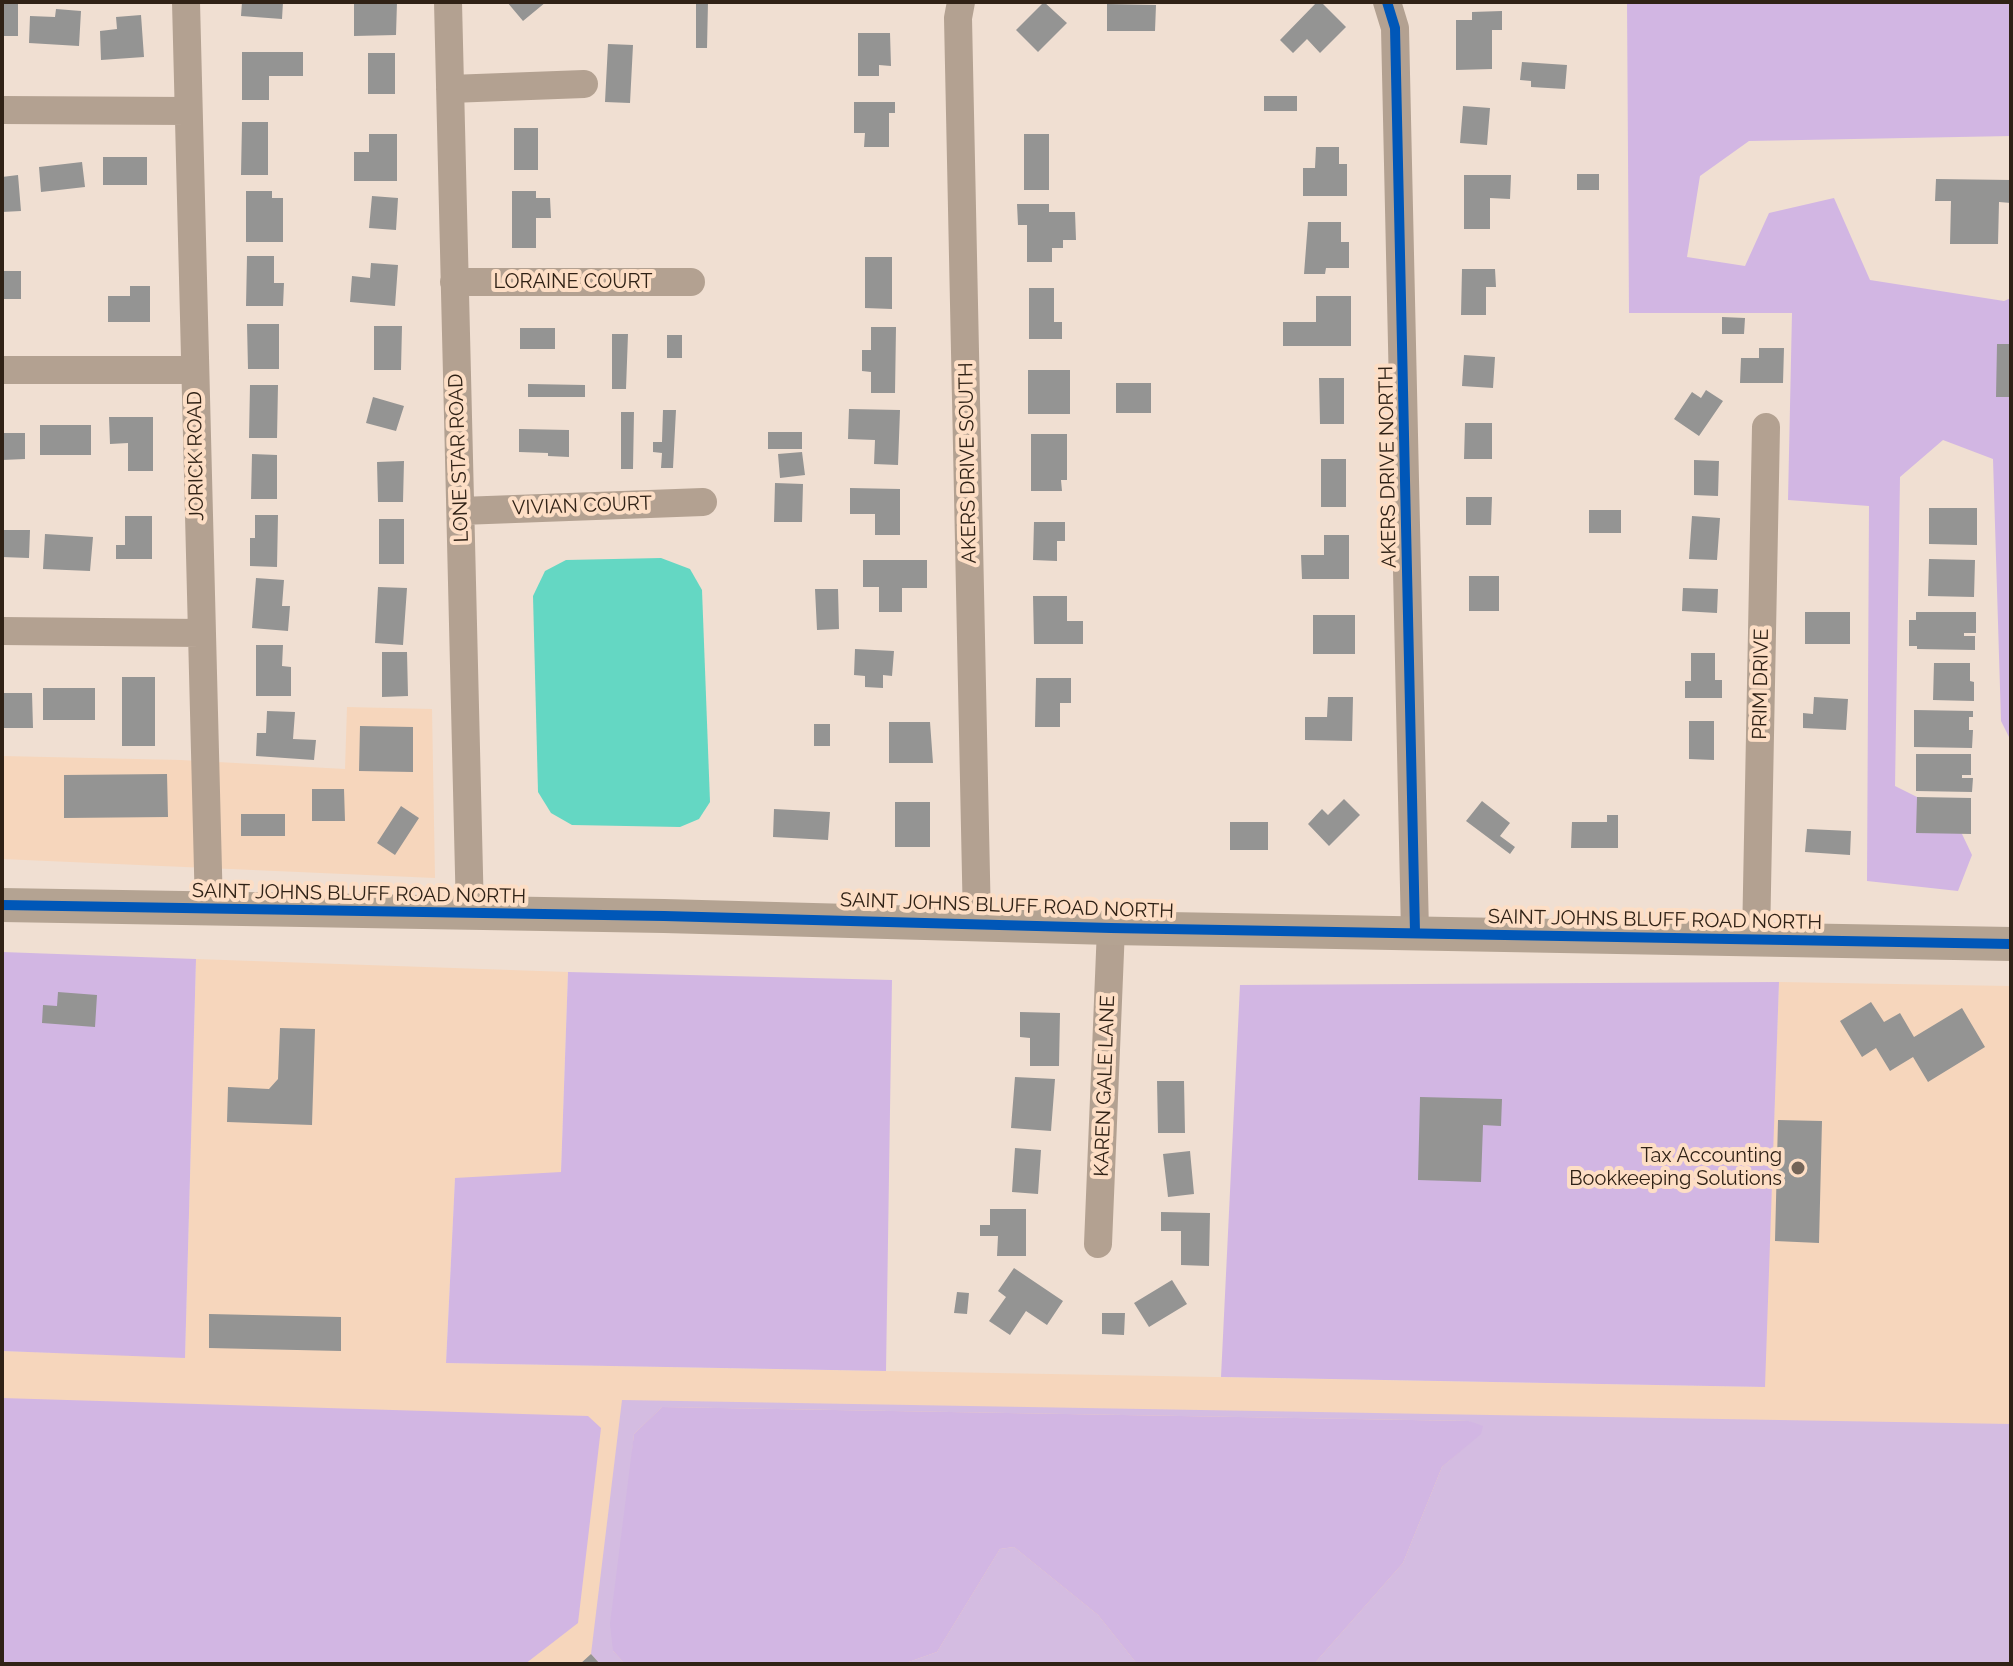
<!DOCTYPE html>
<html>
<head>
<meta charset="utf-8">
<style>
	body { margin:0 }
	#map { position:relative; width:2013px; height:1666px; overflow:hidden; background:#f0dfd2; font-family:Raleway,sans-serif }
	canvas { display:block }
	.frame { position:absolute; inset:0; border:4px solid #302216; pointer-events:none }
</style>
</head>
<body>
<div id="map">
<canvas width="2013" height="1666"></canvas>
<div class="frame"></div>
</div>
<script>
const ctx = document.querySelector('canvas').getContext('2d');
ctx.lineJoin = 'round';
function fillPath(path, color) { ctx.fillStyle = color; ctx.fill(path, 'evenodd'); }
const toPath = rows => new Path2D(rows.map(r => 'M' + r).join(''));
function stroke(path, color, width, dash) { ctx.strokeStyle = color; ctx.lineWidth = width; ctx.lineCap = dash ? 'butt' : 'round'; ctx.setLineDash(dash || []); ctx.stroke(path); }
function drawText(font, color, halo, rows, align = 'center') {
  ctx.font = font + ' Raleway,sans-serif'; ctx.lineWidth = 8; ctx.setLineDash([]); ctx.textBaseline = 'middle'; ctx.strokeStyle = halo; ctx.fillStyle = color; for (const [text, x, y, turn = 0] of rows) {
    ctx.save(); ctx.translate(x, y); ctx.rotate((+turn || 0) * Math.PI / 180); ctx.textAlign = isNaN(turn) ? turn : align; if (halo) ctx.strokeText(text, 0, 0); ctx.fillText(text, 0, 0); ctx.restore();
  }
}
fillPath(toPath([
	[347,707,432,709,435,878,2,859,2,756,181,760,345,769],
	[196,959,568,972,561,1173,455,1179,446,1363,1764,1387,1779,982,2011,986,2011,1664,2,1664,2,1351,185,1357]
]), '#f6d6bc');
fillPath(toPath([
	[622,1400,2011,1424,2011,1664,1314,1664,1403,1563,1442,1467,1481,1433,1469,1421,662,1407,634,1434,613,1651,625,1664,600,1664,591,1654],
	[1014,1547,1098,1615,1137,1664,903,1664,937,1652,1000,1549]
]), '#d4bce1');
fillPath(toPath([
	[1627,2,2011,2,2011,136,1749,141,1700,176,1687,257,1745,266,1769,213,1834,198,1870,280,2004,301,2011,298,2011,741,2001,721,1993,459,1943,440,1900,477,1895,786,1953,815,1972,855,1958,891,1867,881,1869,506,1788,500,1792,313,1629,313],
	[2,952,196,959,185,1358,2,1351],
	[568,972,892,980,886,1371,446,1363,455,1178,561,1172],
	[1779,982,1765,1387,1221,1377,1240,985],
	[2,1398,588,1416,601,1428,578,1623,525,1664,2,1664],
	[662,1407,1469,1421,1483,1426,1481,1434,1442,1467,1403,1563,1314,1664,1137,1664,1098,1615,1014,1547,1000,1549,937,1652,903,1664,625,1664,613,1651,610,1624,634,1434]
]), '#d2b6e3');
fillPath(toPath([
	[661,558,690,569,702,590,710,802,699,819,680,827,572,825,551,813,538,792,533,596,545,571,566,560]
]), '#64d7c3');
fillPath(toPath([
	[2,2,18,2,18,36,2,36],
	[242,2,283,2,282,19,241,16],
	[354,2,397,2,396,35,354,36],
	[507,2,546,2,523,21],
	[696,2,708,2,707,48,696,48],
	[1044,2,1067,23,1038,52,1016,30],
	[1317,2,1321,2,1346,27,1320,53,1307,39,1293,53,1280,40],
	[1107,4,1156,5,1155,31,1107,31],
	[56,9,81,11,79,46,29,43,30,16,55,17],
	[1502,11,1502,30,1492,30,1492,69,1456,70,1456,20,1472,20,1472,12],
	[141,15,144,57,101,60,100,31,117,29,116,17],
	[858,33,890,33,891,66,879,65,879,76,858,76],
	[608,44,633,45,630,103,605,102],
	[242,52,303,52,303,76,269,76,269,100,242,100],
	[368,53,395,53,395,94,368,94],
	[1522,62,1567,65,1565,89,1531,87,1531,81,1520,80],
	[1264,96,1297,96,1297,111,1264,111],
	[854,102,895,102,895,113,889,113,889,147,864,147,865,133,854,133],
	[1463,106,1490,108,1487,145,1460,143],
	[242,122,268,122,268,175,241,175],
	[514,128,538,128,538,170,514,170],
	[369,134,397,134,397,181,354,181,354,152,369,152],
	[1024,134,1049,134,1049,190,1024,190],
	[1316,147,1339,147,1339,164,1347,164,1347,196,1303,196,1303,168,1315,168],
	[103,157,147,157,147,185,103,185],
	[82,162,85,187,41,192,39,167],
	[1577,174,1599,174,1599,190,1577,190],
	[18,175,21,211,2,212,2,177],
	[1464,175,1511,175,1510,199,1490,198,1490,229,1464,229],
	[1936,179,2011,180,2011,203,1999,202,1998,244,1950,244,1951,201,1935,201],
	[246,191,272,191,272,198,283,198,283,242,246,242],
	[512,191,536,191,536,198,550,198,551,218,536,218,536,248,512,248],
	[372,196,398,198,396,230,369,228],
	[1017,204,1049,204,1049,212,1075,212,1076,240,1063,240,1063,248,1052,248,1052,262,1027,262,1027,225,1018,225],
	[1308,222,1341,222,1341,242,1349,242,1349,268,1326,268,1325,274,1304,274],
	[247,256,274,256,274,283,284,283,283,306,246,306],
	[865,257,892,257,892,309,865,308],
	[371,263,398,265,395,306,350,302,352,276,370,278],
	[1462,269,1495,269,1496,287,1486,287,1486,315,1461,315],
	[2,271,21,271,21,299,2,299],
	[130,286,150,286,150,322,108,322,108,296,130,296],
	[1029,288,1054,288,1054,322,1062,322,1062,339,1029,339],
	[1316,296,1351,296,1351,346,1283,346,1283,322,1316,322],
	[1722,317,1745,318,1744,334,1722,334],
	[247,324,279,324,279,369,248,369],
	[374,326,402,326,401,370,374,370],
	[871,327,896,327,895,393,871,393,871,372,862,371,862,350,871,350],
	[520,328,555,328,555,349,520,349],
	[612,334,628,334,626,389,612,389],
	[667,335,682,335,682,358,667,358],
	[1997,344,2011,344,2011,397,1996,397],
	[1759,348,1784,348,1783,383,1740,383,1741,358,1759,358],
	[1464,355,1495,357,1493,388,1462,386],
	[1028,370,1070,370,1070,414,1028,414],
	[1319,378,1344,378,1344,424,1320,424],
	[1116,383,1151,383,1151,413,1116,413],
	[528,384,585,385,585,397,528,397],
	[250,385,278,385,277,438,249,438],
	[1706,390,1723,401,1699,436,1674,419,1692,392,1701,398],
	[373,397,404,406,396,431,366,423],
	[849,409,900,410,898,465,874,464,875,440,848,439],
	[663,410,676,410,673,468,661,468,662,453,653,452,653,442,662,442],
	[621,412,634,412,633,469,621,469],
	[109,417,153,417,153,471,128,471,128,443,110,444],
	[1465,423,1492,423,1492,459,1464,459],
	[40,425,91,425,91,455,40,455],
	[519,429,569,430,569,457,548,456,548,453,519,452],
	[768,432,802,432,802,449,768,449],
	[2,433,25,433,25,459,2,460],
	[1031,434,1067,434,1067,480,1061,480,1062,491,1031,491],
	[802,452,805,475,780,478,778,454],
	[252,454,277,455,277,499,251,499],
	[1321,459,1346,459,1346,507,1321,507],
	[1694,460,1719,461,1718,496,1694,495],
	[404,461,403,502,378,502,377,462],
	[775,483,803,484,802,522,774,522],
	[850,488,900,489,900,535,875,535,875,514,850,514],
	[1466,497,1492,497,1491,525,1466,525],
	[1929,508,1977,508,1977,545,1929,544],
	[1589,510,1621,510,1621,533,1589,533],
	[255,515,278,515,277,567,250,566,250,538,255,538],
	[125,516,152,516,152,559,116,559,116,545,125,545],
	[1692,516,1720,518,1717,560,1689,559],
	[379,519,404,519,404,564,379,564],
	[1034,522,1065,522,1065,541,1057,541,1057,561,1033,560],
	[2,530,30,530,29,558,2,557],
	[45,534,93,537,90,571,43,569],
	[1324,535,1349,535,1349,579,1302,579,1301,555,1324,555],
	[1929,559,1975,560,1974,597,1928,596],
	[863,560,927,560,927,588,902,588,902,612,879,612,879,587,863,587],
	[1469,576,1499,576,1499,611,1469,611],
	[256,578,284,580,282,606,290,606,288,631,252,628],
	[378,587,407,588,403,645,375,643],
	[1683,588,1718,589,1717,613,1682,611],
	[815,589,838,589,839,629,817,630],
	[1033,596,1067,596,1067,621,1083,621,1083,644,1034,644],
	[1805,612,1850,612,1850,644,1805,644],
	[1916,612,1976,612,1976,633,1964,633,1964,636,1975,636,1975,650,1917,649,1917,646,1909,646,1909,620,1916,620],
	[1313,615,1355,615,1355,654,1313,654],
	[256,645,283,645,282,666,291,667,291,696,256,696],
	[855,649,894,651,892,676,883,675,883,688,865,687,865,676,854,675],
	[382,652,407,652,408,696,382,697],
	[1691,653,1715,653,1715,680,1722,680,1722,698,1685,698,1685,681,1691,681],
	[1934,663,1970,663,1970,681,1974,682,1974,701,1933,700],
	[122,677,155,677,155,746,122,746],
	[1036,678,1071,678,1071,703,1060,703,1060,727,1035,727],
	[43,688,95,688,95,720,43,720],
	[2,693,32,693,33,728,2,728],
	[1328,697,1353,697,1352,741,1305,740,1305,717,1327,717],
	[1814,697,1848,699,1846,730,1803,728,1803,713,1813,714],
	[1914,710,1973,711,1973,717,1969,717,1969,730,1973,730,1972,748,1914,747],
	[267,711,295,712,293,739,316,740,314,760,256,756,257,733,266,733],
	[1689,721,1714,721,1714,760,1689,759],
	[889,722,930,722,933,763,889,763],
	[814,724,830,724,830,746,814,746],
	[360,726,413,727,413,772,359,771],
	[1916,754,1971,754,1971,775,1962,775,1962,778,1973,778,1972,792,1916,791],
	[167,774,168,817,64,818,64,775],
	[312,789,344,789,345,821,312,821],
	[1917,797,1971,798,1971,834,1916,833],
	[1344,799,1360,815,1329,846,1308,824,1322,809,1328,815],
	[1482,801,1510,823,1500,836,1515,847,1510,854,1466,821],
	[895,802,930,802,930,847,895,847],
	[401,806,419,818,395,855,377,843],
	[774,809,830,812,828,840,773,837],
	[241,814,285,814,285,836,241,836],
	[1607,815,1618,815,1618,848,1571,848,1572,822,1607,822],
	[1230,822,1268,822,1268,850,1230,850],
	[1807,829,1851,831,1850,855,1805,852],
	[58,992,97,995,95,1027,42,1023,43,1005,57,1006],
	[1871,1002,1884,1022,1900,1013,1914,1037,1962,1008,1985,1047,1928,1082,1913,1057,1890,1071,1876,1048,1862,1057,1840,1021],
	[1020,1012,1060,1013,1059,1066,1030,1066,1030,1038,1020,1037],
	[280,1028,315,1029,312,1125,227,1122,228,1087,269,1089,278,1079],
	[1015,1077,1055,1079,1051,1131,1011,1128],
	[1157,1081,1184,1081,1185,1133,1158,1133],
	[1420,1097,1502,1099,1501,1126,1483,1125,1481,1182,1418,1180],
	[1778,1120,1822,1121,1819,1243,1775,1241],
	[1015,1148,1041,1150,1038,1194,1012,1192],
	[1190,1151,1194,1194,1168,1197,1163,1154],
	[990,1209,1026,1209,1026,1256,997,1256,998,1236,980,1236,980,1225,990,1225],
	[1161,1212,1210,1213,1209,1266,1181,1265,1181,1231,1161,1231],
	[1014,1268,1063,1301,1047,1325,1026,1311,1010,1335,989,1321,1006,1297,998,1291],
	[1172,1280,1187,1304,1149,1327,1134,1303],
	[957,1292,969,1293,967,1314,954,1313],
	[1102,1313,1125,1313,1124,1335,1102,1334],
	[209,1314,341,1317,341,1351,209,1348],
	[591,1654,600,1664,580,1664]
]), '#949493');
stroke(toPath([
	[186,2,209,910],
	[448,2,470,914],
	[961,2,958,18,977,923],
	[1387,2,1395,28,1415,932],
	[450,89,584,84],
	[2,110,188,111],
	[454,282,691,282],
	[2,370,194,370],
	[461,511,703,502],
	[2,631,200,633],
	[1756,940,1766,427],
	[1098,1244,1111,928]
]), '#b3a191', 28);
stroke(toPath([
	[2,905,664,916,1111,928,2011,944]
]), '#b4a392', 34);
stroke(toPath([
	[1387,2,1395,28,1415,932],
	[2,905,664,916,1111,928,2011,944]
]), '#0057b8', 10);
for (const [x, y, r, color] of [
	[1798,1168,8,"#736458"]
]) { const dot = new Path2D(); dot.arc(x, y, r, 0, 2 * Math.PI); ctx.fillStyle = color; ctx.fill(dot); stroke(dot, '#fddec5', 3); }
drawText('20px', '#302216', '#fddec5', [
	["LORAINE COURT",573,282],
	["JORICK ROAD",196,456,-91],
	["LONE STAR ROAD",459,458,-92],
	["AKERS DRIVE SOUTH",968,463,-91],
	["AKERS DRIVE NORTH",1388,467,-91],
	["VIVIAN COURT",582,506,-2],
	["PRIM DRIVE",1761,684,-89],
	["SAINT JOHNS BLUFF ROAD NORTH",359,894,1],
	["SAINT JOHNS BLUFF ROAD NORTH",1007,906,2],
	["SAINT JOHNS BLUFF ROAD NORTH",1655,920,1],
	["KAREN GALE LANE",1105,1086,-88]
]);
drawText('20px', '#302216', '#fddec5', [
	["Tax Accounting",1782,1156],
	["Bookkeeping Solutions",1782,1179]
], 'right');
</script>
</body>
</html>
